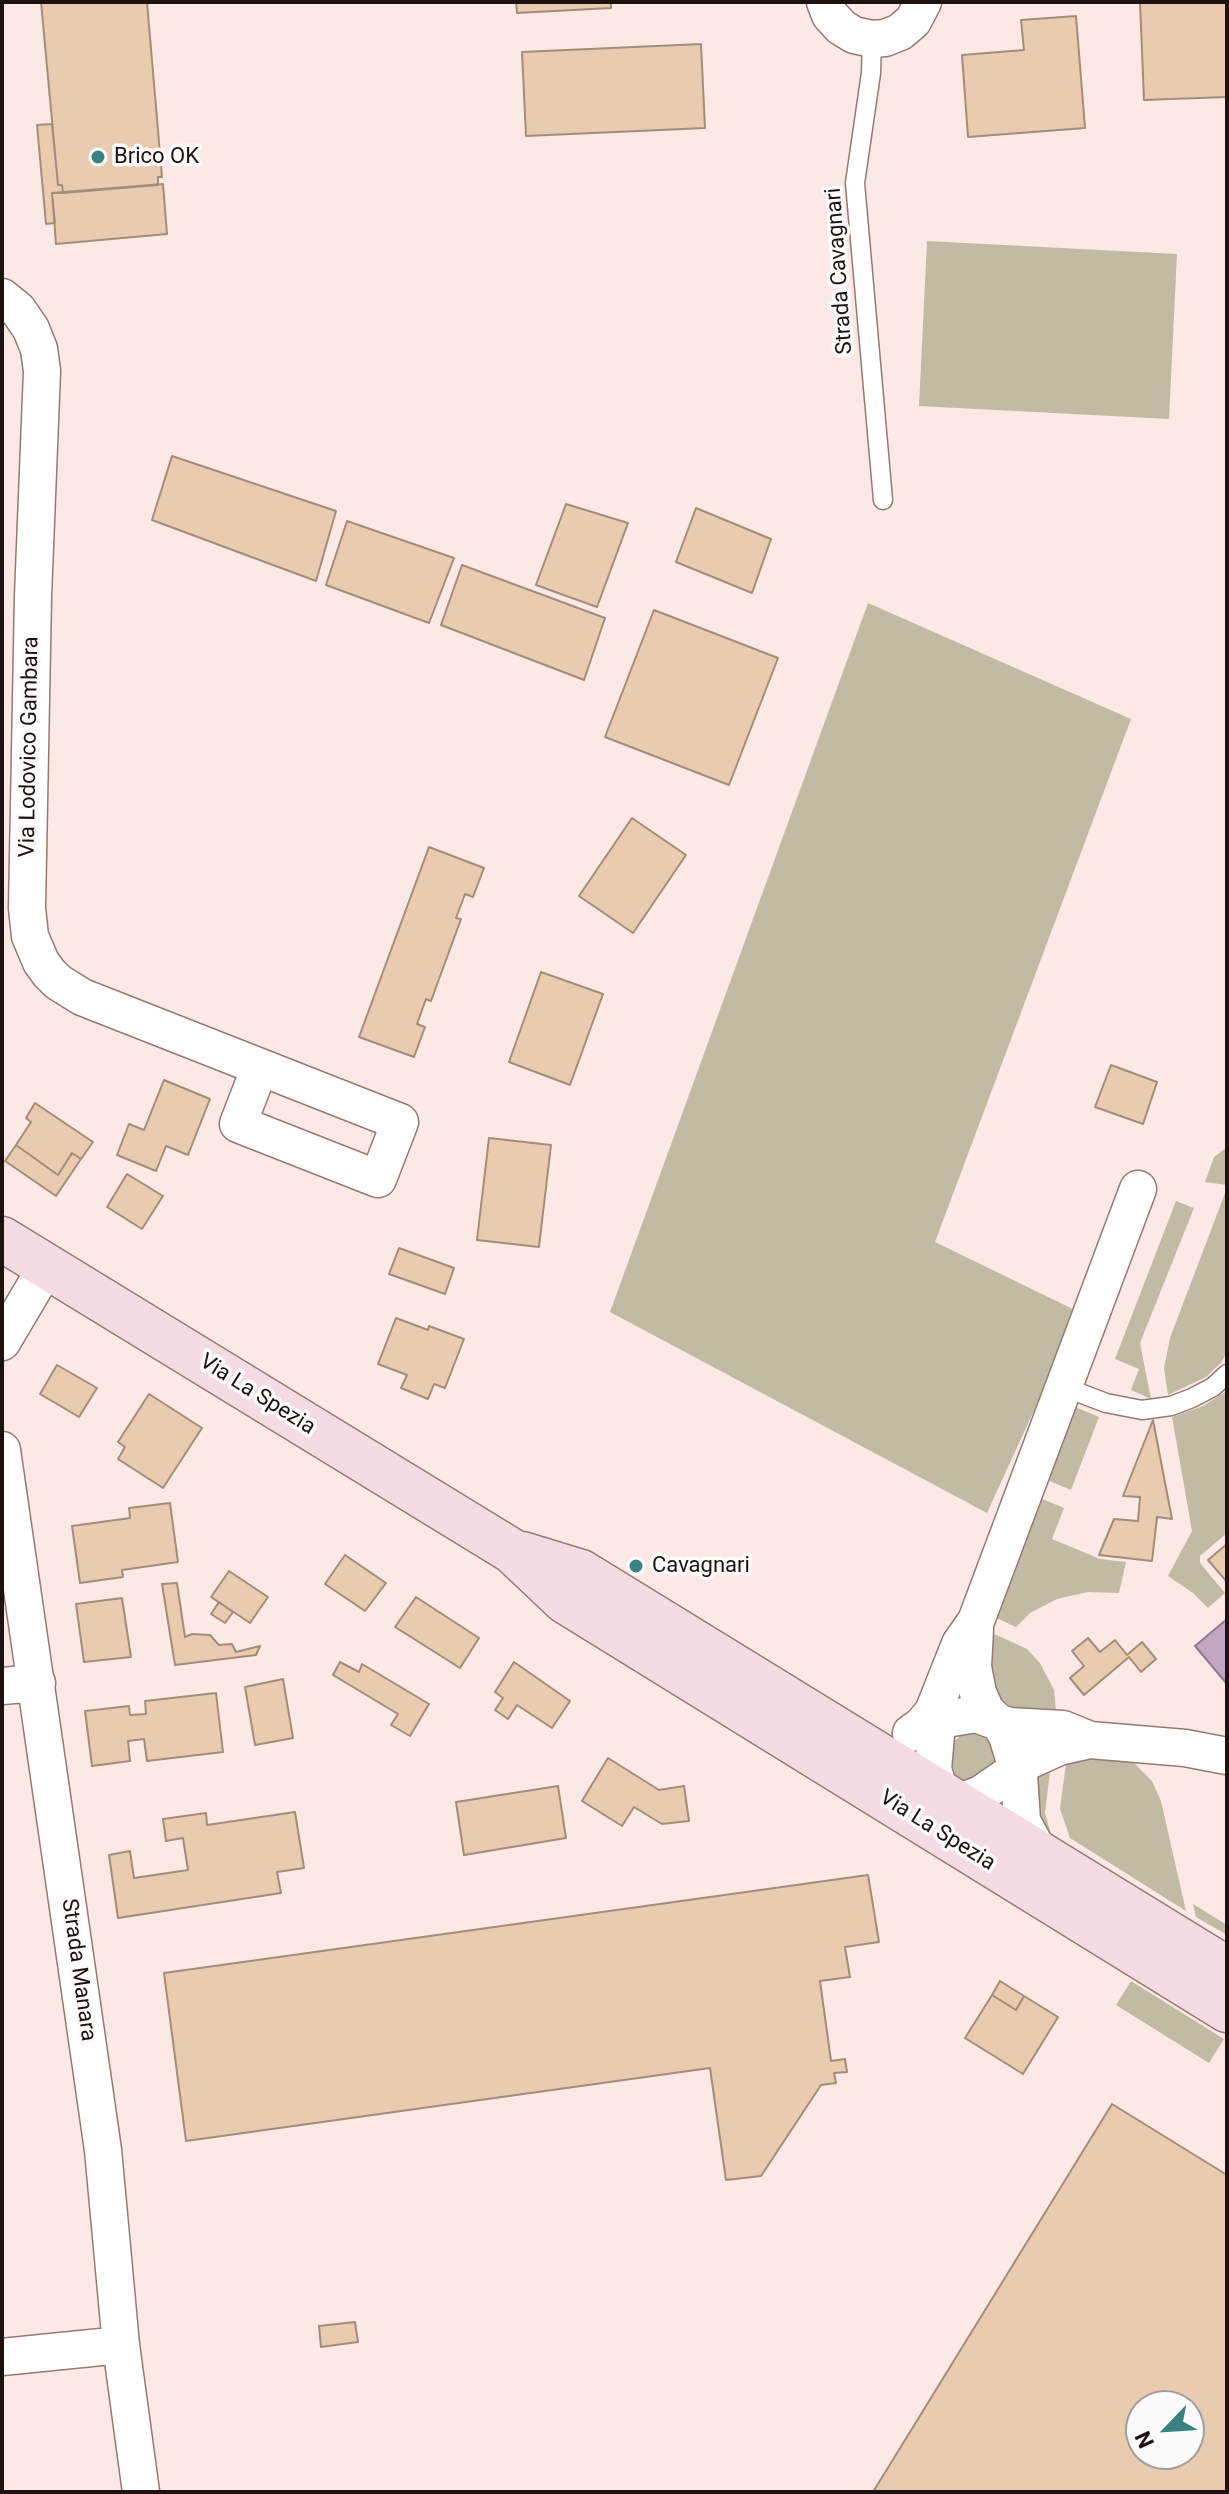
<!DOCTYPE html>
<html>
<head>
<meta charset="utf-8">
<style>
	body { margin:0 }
	#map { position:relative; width:1229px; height:2494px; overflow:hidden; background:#fce9e5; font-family:Roboto,sans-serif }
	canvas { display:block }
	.frame { position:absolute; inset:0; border:4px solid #1d1210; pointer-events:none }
	.north { position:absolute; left:1125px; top:2390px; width:80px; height:80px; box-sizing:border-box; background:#fbfbfb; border:2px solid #a29e9d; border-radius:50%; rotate:245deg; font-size:22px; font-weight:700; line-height:32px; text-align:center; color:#1d1210 }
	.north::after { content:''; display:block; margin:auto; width:28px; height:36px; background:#3a8282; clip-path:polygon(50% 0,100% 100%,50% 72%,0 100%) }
</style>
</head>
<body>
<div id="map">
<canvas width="1229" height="2494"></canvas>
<div class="frame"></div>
<div class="north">N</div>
</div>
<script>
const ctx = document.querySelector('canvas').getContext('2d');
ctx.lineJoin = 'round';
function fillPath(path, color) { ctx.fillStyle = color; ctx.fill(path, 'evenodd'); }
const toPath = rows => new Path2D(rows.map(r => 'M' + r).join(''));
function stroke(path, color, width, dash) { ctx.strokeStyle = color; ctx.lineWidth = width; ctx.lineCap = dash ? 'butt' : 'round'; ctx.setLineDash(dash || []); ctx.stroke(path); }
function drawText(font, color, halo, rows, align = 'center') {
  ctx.font = font + ' Roboto,sans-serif'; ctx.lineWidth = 7; ctx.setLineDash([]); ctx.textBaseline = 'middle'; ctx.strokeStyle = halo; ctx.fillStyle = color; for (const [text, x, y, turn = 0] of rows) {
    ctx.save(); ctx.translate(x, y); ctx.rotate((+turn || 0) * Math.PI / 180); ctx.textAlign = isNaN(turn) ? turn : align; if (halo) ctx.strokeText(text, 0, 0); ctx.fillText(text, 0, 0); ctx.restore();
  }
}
fillPath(toPath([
	[927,241,1177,254,1169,419,919,406],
	[868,603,1131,719,935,1242,1079,1312,987,1513,610,1312],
	[1227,1147,1227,1185,1205,1182,1214,1157],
	[1227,1188,1227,1352,1221,1363,1206,1377,1168,1395,1164,1368,1170,1338],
	[1176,1201,1194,1208,1140,1343,1151,1399,1131,1390,1139,1369,1115,1359],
	[1227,1391,1227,1533,1200,1556,1200,1563,1225,1593,1208,1608,1193,1593,1168,1576,1192,1531,1172,1417,1203,1406],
	[1075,1407,1099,1417,1071,1490,1047,1480],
	[1040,1498,1064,1508,1052,1539,1100,1559,1126,1562,1119,1593,1088,1592,1057,1599,1030,1613,1016,1627,994,1617],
	[988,1631,1027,1649,1040,1663,1054,1690,1057,1720,1013,1709,996,1694,992,1688],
	[975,1731,987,1735,997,1756,995,1763,964,1789,944,1764,954,1741,963,1734],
	[1067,1756,1125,1760,1134,1763,1152,1781,1161,1801,1186,1911,1070,1838,1060,1809],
	[1051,1763,1045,1813,1051,1834,1058,1846,1039,1831,1033,1782,1042,1770],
	[1193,1904,1227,1925,1227,1935,1196,1917],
	[1131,1981,1224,2039,1209,2063,1116,2005]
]), '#c1bba3');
const water = toPath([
	[1227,1619,1227,1684,1195,1646,1227,1619]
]);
fillPath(water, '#c3a7c2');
stroke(water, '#917a8d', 2);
const building = toPath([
	[41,2,147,2,162,177,158,177,158,185,63,193,62,185,58,185,41,2],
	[516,2,611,2,611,8,517,13,516,2],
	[1140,2,1227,2,1227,97,1144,100,1140,2],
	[1076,16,1085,128,968,137,962,55,1024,50,1021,20,1076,16],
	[701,44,705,128,526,136,522,52,701,44],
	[52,124,58,185,62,185,63,193,52,193,55,223,46,224,37,125,52,124],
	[163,184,167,234,56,244,52,193,163,184],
	[172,456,336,511,316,581,152,520,172,456],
	[566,504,628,523,597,607,536,585,566,504],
	[696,508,771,539,752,593,676,562,696,508],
	[347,521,454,558,429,623,326,585,347,521],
	[462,565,605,618,584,680,441,625,462,565],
	[654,610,778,658,729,785,605,737,654,610],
	[632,818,686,855,633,933,579,896,632,818],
	[429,847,484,868,473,897,465,894,456,918,461,919,431,1001,426,999,417,1024,425,1027,414,1057,359,1037,429,847],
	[541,972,603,994,570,1085,509,1062,541,972],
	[1111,1065,1157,1082,1143,1124,1095,1107,1111,1065],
	[164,1080,210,1099,188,1155,166,1146,156,1171,117,1155,129,1124,144,1130,164,1080],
	[35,1103,93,1142,81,1159,72,1153,58,1175,16,1145,31,1122,26,1118,35,1103],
	[489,1138,551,1145,539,1247,477,1240,489,1138],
	[16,1145,58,1175,72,1153,81,1159,56,1196,5,1161,16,1145],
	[127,1174,163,1196,142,1229,107,1207,127,1174],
	[399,1248,454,1268,445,1294,389,1274,399,1248],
	[396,1318,428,1330,429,1326,464,1339,445,1388,434,1384,428,1399,401,1388,407,1375,378,1364,396,1318],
	[57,1365,97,1388,79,1417,40,1394,57,1365],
	[149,1394,202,1428,163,1488,118,1459,125,1447,118,1442,149,1394],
	[1153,1420,1172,1519,1157,1517,1152,1561,1099,1555,1114,1519,1138,1521,1140,1497,1123,1496,1153,1420],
	[170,1503,178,1562,122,1570,123,1577,80,1583,72,1526,130,1518,129,1508,170,1503],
	[1227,1544,1227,1582,1208,1560,1227,1544],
	[345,1555,386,1583,365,1611,325,1584,345,1555],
	[229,1571,268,1597,250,1623,211,1597,229,1571],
	[177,1583,185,1637,192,1634,210,1635,219,1645,232,1644,236,1652,260,1646,256,1655,175,1665,162,1584,177,1583],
	[416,1597,479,1638,460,1668,395,1627,416,1597],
	[122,1598,131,1657,84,1662,76,1604,122,1598],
	[219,1602,233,1612,225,1623,211,1614,219,1602],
	[1088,1638,1100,1652,1115,1640,1127,1655,1142,1642,1156,1659,1141,1672,1129,1657,1084,1695,1070,1678,1084,1666,1072,1651,1088,1638],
	[340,1662,359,1672,362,1664,429,1704,410,1736,391,1725,398,1714,333,1675,340,1662],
	[514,1662,570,1701,552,1728,517,1705,508,1719,495,1710,503,1698,495,1692,514,1662],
	[283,1679,293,1738,255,1745,245,1687,283,1679],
	[216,1693,223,1752,147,1761,144,1739,128,1741,130,1761,92,1766,85,1711,129,1706,130,1715,146,1714,145,1701,216,1693],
	[608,1758,659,1790,684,1786,689,1821,662,1824,634,1807,622,1826,582,1801,608,1758],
	[558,1786,566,1838,464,1855,456,1802,558,1786],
	[295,1812,304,1868,277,1872,281,1893,118,1918,109,1855,130,1851,134,1878,188,1870,183,1838,166,1841,163,1819,206,1813,207,1825,295,1812],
	[868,1875,879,1942,845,1947,850,1977,820,1981,831,2061,845,2059,847,2072,834,2073,836,2083,821,2085,761,2176,726,2180,710,2068,186,2141,164,1973,868,1875],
	[1000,1981,1024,1996,1016,2010,992,1995,1000,1981],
	[992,1995,1016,2010,1024,1996,1058,2017,1023,2074,965,2038,992,1995],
	[1112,2104,1227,2175,1227,2492,873,2492,1112,2104],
	[1141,2406,1189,2406,1189,2454,1141,2454,1141,2406],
	[355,2322,358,2342,321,2347,319,2326,355,2322]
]);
fillPath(building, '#e9cbb0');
stroke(building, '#a28d7a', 2);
const service = toPath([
	[872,39,871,73,855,183,883,500],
	[1064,1387,1106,1403,1142,1410,1171,1406,1192,1398,1213,1387,1227,1374]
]);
const minor = toPath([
	[825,2,830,15,841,27,854,35,872,39,885,38,900,32,913,21,923,2],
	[2,297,18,310,31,329,39,349,42,371,33,596,27,908,30,936,41,962,49,973,58,982,82,997,400,1122,378,1179,238,1124,260,1067],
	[2,1342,47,1266],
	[2,1450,103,2150,121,2345,141,2492],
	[975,1629,973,1667,978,1693,986,1711,1000,1724,1007,1736,1019,1775,1022,1821,1035,1845,1047,1857],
	[2,1686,37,1683],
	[939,1702,933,1769,945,1809],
	[914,1732,946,1719,976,1714,1009,1726,1063,1729,1090,1740,1185,1748,1227,1756],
	[911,1733,922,1725,933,1712,960,1644,976,1621,1138,1189],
	[937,1806,957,1803,981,1794,1030,1760,1059,1747,1090,1740],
	[2,2357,121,2345]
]);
const secondary = toPath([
	[2,1239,512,1551,565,1601,1227,2010],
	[522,1554,581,1572,1227,1969]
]);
stroke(service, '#967973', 21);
stroke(minor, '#967973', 39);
stroke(secondary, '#967973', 47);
stroke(service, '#fff', 18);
stroke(minor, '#fff', 36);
stroke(secondary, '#f5dce4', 44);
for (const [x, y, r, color] of [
	[98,157,8,"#3a8282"],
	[636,1566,8,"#3a8282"]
]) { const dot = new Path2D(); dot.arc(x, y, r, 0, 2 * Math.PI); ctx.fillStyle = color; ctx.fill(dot); stroke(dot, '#fbfbfb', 3); }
drawText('22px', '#1d1210', '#fbfbfb', [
	["Brico OK",114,157],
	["Cavagnari",652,1566]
], 'left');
drawText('22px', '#1d1210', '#fbfbfb', [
	["Strada Cavagnari",840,271,-94],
	["Via Lodovico Gambara",30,747,-89],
	["Via La Spezia",257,1395,32],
	["Via La Spezia",937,1831,32],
	["Strada Manara",78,1970,82]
]);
</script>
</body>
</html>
